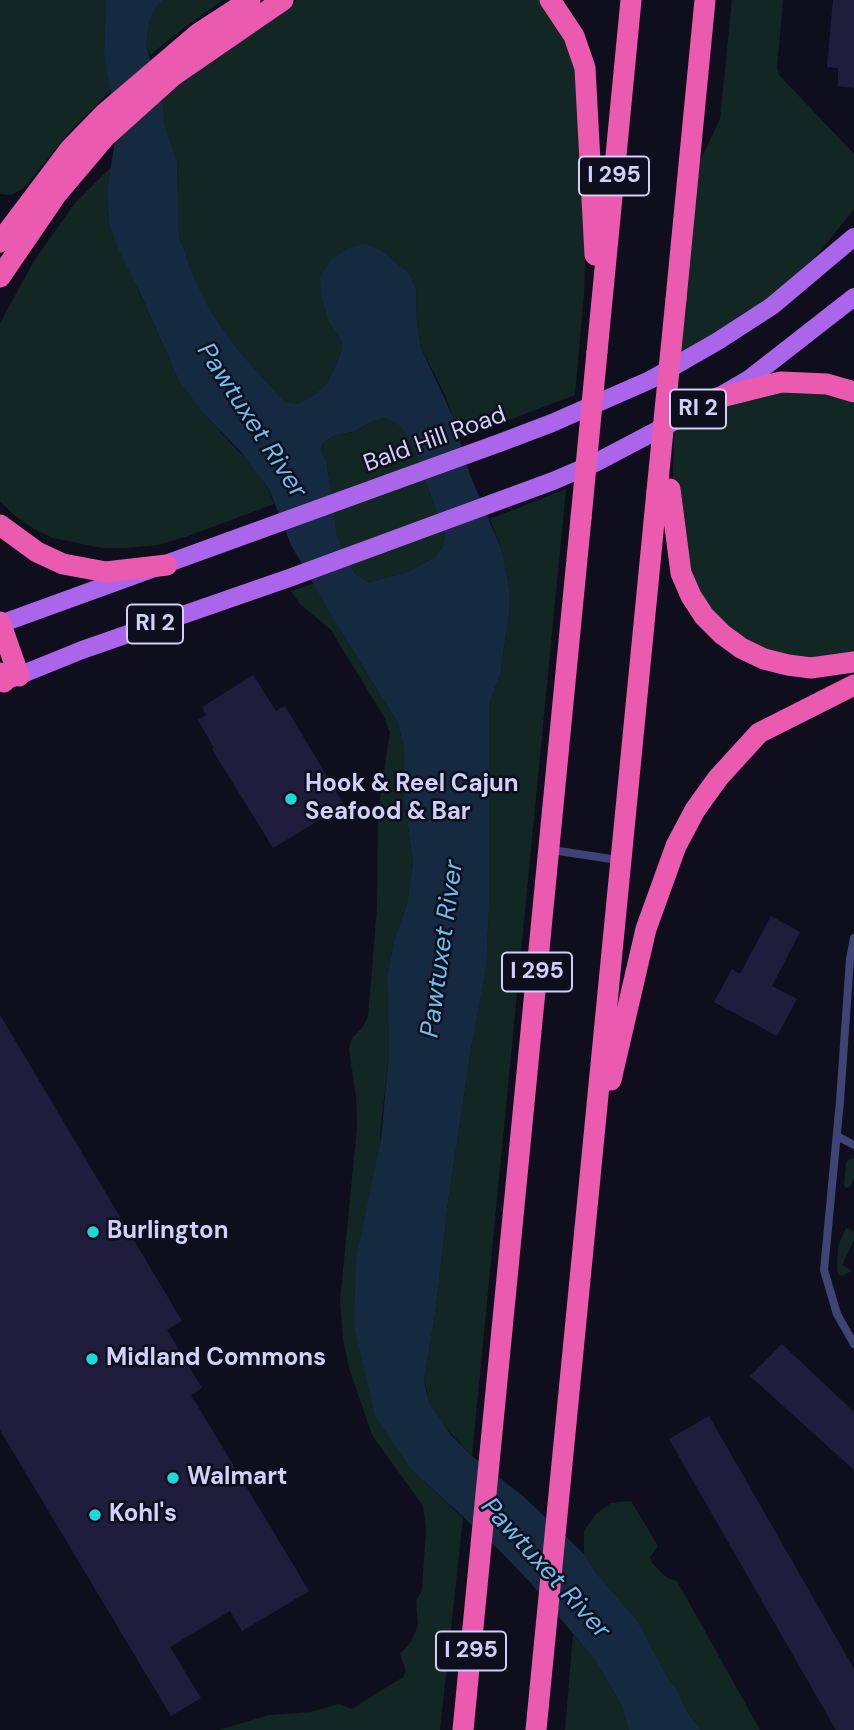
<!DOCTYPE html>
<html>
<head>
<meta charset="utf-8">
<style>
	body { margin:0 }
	canvas { display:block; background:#0f0e1d }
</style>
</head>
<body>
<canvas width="854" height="1730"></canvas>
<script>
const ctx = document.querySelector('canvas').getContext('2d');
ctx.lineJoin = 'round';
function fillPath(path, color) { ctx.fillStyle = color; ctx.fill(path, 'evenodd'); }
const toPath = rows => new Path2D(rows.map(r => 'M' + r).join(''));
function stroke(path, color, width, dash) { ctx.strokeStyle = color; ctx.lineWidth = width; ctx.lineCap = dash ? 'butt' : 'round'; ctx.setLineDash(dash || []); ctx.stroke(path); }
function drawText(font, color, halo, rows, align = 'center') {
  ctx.font = font + ' "DM Sans",sans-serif'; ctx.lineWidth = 5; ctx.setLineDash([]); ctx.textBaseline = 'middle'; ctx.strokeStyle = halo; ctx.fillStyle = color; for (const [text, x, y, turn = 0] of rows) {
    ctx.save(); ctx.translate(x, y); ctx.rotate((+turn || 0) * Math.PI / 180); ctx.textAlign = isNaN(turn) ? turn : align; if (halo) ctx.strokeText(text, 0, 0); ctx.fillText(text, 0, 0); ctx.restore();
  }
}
fillPath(toPath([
	[0,0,106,0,104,54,112,89,72,129,24,188,11,195,0,194],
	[163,0,223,0,186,26,150,55,146,45,150,19,157,6],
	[297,0,542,0,555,14,577,71,586,235,584,293,575,395,461,438,445,395,421,348,417,325,416,289,409,273,381,250,329,322,341,340,342,350,328,382,314,395,298,404,285,402,242,355,211,312,195,280,179,236,177,162,165,126,162,98,190,73,255,25],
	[732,0,783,0,777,68,779,75,854,154,854,209,822,249,782,290,681,361,692,178,720,119],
	[111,167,107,191,109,224,179,381,202,412,256,470,269,490,274,504,188,536,158,545,127,548,102,548,53,538,34,529,14,515,0,501,0,323,34,261,75,203],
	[760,386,854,393,854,660,846,663,745,650,683,573,672,493,675,421],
	[384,418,397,422,410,439,445,534,443,546,435,557,408,572,369,582,355,574,337,537,327,465,321,451,323,442,336,435,353,432,369,423],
	[566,489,472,1456,439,1420,430,1405,424,1378,435,1315,448,1202,471,1049,486,967,489,908,489,704,500,675,509,614,509,587,502,551,490,519],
	[315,583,339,628,398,723,404,749,403,790,413,863,407,904,394,941,387,978,389,1055,380,1135,412,1470,463,1518,440,1730,219,1730,269,1715,311,1712,338,1704,352,1709,403,1677,406,1671,400,1654,410,1643,418,1626,416,1601,422,1590,426,1529,423,1506,372,1435,349,1368,343,1339,340,1301,357,1127,356,1096,349,1049,352,1038,362,1028,368,1017,377,907,378,812,390,732,384,717,331,630,300,604,291,591],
	[854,1158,854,1178,850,1187,846,1188,844,1185,846,1163,848,1160],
	[846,1228,854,1232,854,1240,842,1265,852,1271,842,1276,838,1274,837,1269,838,1246],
	[631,1501,658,1546,650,1557,652,1563,667,1578,677,1581,760,1730,701,1730,687,1712,676,1687,670,1682,637,1620,597,1574,584,1554,584,1531,596,1514,611,1503],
	[573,1634,595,1660,621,1704,629,1730,565,1730]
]), '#122623');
fillPath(toPath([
	[106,0,163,0,157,6,150,19,146,45,162,98,165,126,177,162,179,236,195,280,211,312,242,355,285,402,298,404,314,395,328,382,342,350,341,340,329,322,322,298,320,277,331,260,348,248,363,244,381,250,409,273,416,289,417,325,421,348,453,417,470,475,502,551,509,587,509,614,500,675,489,704,489,908,486,968,471,1049,448,1202,435,1315,424,1378,426,1390,430,1405,451,1435,472,1456,524,1497,584,1554,597,1574,637,1620,670,1682,676,1687,687,1712,701,1730,629,1730,621,1704,595,1660,529,1581,498,1549,412,1470,375,1416,354,1325,356,1260,381,1139,389,1055,387,978,394,941,407,904,413,863,403,790,404,749,398,723,339,628,291,545,269,489,240,451,202,412,179,381,141,295,118,248,109,224,107,191,115,141,115,115,104,54],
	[384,418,397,423,410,439,445,534,443,546,435,557,408,572,369,582,355,574,337,537,327,464,321,451,323,442,336,435,353,432,369,423]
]), '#152a40');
fillPath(toPath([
	[833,0,854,0,854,88,838,86,838,68,827,67],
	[253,675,276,711,285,706,344,805,273,848,212,749,214,748,198,720,206,715,202,707],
	[771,916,800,932,772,986,797,999,777,1036,714,1002,732,969,740,974],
	[0,1015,182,1321,167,1330,202,1388,191,1395,309,1591,242,1631,230,1611,170,1647,201,1698,171,1716,0,1430],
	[782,1344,854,1412,854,1470,750,1376],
	[709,1416,854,1669,854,1730,836,1730,669,1439]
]), '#1f1d3b');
stroke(toPath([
	[552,850,618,860],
	[854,938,850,959,840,1101,824,1270,837,1314,854,1344],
	[837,1136,854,1145]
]), '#3f4376', 8);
stroke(toPath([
	[0,624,502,442,552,423,650,380,718,341,772,306,854,237],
	[8,680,82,650,292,577,553,481,595,463,692,412,749,379,854,297]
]), '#aa65eb', 18);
stroke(toPath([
	[550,0,574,36,585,68,595,255],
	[0,242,70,149,104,114,199,33,250,0],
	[0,277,56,195,105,137,174,75,283,0],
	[676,299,705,0],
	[597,352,631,0],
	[717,398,781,382,827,384,854,392],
	[670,489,681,573,691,596,704,616,722,634,741,648,764,659,788,665,811,668,854,662],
	[0,525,37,552,63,564,106,572,167,565],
	[0,622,19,676],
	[0,673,4,682],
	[611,1080,646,929,676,846,695,810,718,778,759,733,854,685],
	[463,1730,581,518],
	[536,1730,657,491]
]), '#ea5aaf', 21);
stroke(toPath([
	[657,491,676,299],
	[581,518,597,352]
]), '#ea5aaf', 21);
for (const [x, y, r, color] of [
	[291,799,7,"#1cd9d6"],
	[93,1232,7,"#1cd9d6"],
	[92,1359,7,"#1cd9d6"],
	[173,1478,7,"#1cd9d6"],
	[95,1515,7,"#1cd9d6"]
]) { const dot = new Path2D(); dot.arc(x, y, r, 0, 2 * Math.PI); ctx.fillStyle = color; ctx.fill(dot); stroke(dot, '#0f0e1d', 2.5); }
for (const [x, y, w] of [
	[614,176,70],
	[698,409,56],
	[155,624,56],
	[537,972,70],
	[471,1651,70]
]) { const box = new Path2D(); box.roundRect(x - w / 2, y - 19.5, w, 39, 5); ctx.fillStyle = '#0f0e1d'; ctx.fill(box); stroke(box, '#d0d0f9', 2); }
drawText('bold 23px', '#d0d0f9', null, [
	["I 295",614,176],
	["RI 2",698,409],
	["RI 2",155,624],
	["I 295",537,972],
	["I 295",471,1651]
]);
drawText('24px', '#d0d0f9', '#0f0e1d', [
	["Bald Hill Road",435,440,-20]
]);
drawText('bold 24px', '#d0d0f9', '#0f0e1d', [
	["Hook & Reel Cajun",305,785],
	["Seafood & Bar",305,813],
	["Burlington",107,1232],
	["Midland Commons",106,1359],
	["Walmart",187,1478],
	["Kohl's",109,1515]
], 'left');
drawText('italic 26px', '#6bbfec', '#0f0e1d', [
	["Pawtuxet River",251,421,57],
	["Pawtuxet River",443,949,-82],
	["Pawtuxet River",545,1569,48]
]);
</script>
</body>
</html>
